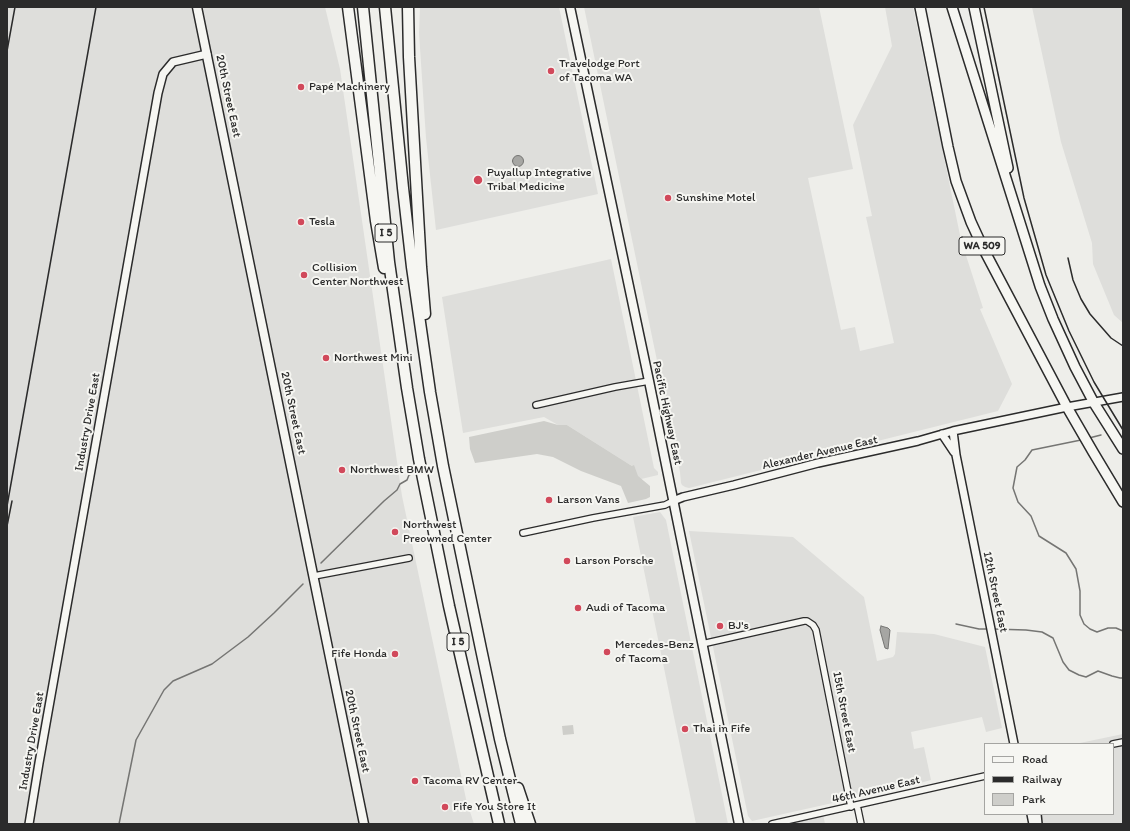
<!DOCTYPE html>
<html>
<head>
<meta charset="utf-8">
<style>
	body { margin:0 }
	#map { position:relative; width:1130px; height:831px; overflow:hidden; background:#eeeeea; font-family:Itim,sans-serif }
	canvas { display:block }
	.frame { position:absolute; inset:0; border:8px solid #2b2b2b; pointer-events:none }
	.legend { position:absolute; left:984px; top:743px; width:130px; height:72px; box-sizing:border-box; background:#f6f6f2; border:1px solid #a5a5a2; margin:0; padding:5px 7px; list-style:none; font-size:12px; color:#2b2b2b }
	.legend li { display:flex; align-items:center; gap:8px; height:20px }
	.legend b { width:20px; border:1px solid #a5a5a2 }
</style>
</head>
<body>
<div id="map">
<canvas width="1130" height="831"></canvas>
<div class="frame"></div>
<ul class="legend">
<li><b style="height:5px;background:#f6f6f2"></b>Road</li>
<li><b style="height:5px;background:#2b2b2b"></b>Railway</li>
<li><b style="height:11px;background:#cececa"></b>Park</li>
</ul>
</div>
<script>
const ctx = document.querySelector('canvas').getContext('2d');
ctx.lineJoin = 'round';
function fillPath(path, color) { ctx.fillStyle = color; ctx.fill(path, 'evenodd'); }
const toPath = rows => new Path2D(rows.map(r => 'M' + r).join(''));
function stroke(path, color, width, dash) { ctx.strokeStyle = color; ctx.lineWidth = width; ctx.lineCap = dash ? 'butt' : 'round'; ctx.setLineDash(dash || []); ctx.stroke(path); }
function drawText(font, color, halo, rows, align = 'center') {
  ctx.font = font + ' Itim,sans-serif'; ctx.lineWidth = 4; ctx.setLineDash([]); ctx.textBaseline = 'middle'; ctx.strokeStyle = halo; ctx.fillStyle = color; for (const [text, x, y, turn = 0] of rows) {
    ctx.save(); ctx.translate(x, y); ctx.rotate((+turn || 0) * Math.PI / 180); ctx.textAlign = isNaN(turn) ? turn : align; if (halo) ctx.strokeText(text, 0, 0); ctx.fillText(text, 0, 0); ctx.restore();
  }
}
fillPath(toPath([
	[7,7,325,7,340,69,402,496,466,799,474,824,7,824],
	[420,7,559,7,598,194,436,230,426,138,419,33],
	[584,7,819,7,853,169,808,178,841,330,855,327,860,351,894,343,866,217,872,216,853,125,892,46,885,7,913,7,961,240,983,308,980,309,1012,384,998,411,689,488,685,487,682,485,681,483,680,472],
	[1032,7,1123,7,1123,323,1114,315,1093,264,1092,243,1061,142],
	[611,259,654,468,658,472,658,475,637,480,632,466,567,425,558,425,544,417,463,433,442,297],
	[660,512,666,520,728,824,696,824,633,517],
	[689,531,793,537,864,597,877,661,893,657,895,654,897,632,934,634,985,647,1002,728,986,732,982,717,911,732,914,749,924,747,931,780,909,786,752,821,748,816],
	[1123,734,1123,824,1041,824,1039,814,1113,814,1113,744,1075,744],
	[823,814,825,824,782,824]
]), '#dededb');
fillPath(toPath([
	[544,421,558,425,567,425,632,466,634,465,638,476,650,486,650,497,646,499,628,503,621,486,581,471,553,457,537,454,475,463,470,449,469,437],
	[573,725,574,734,563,735,562,726]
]), '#cececa');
const water = toPath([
	'512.5 161a5.5 5.5 0 1 1 11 0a5.5 5.5 0 1 1-11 0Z',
	[881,626,888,628,890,630,888,649,885,648,880,630,881,626]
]);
fillPath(water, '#a6a6a3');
stroke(water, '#757573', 1);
stroke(toPath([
	[1089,438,1101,435],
	[1081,440,1032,450,1025,460,1017,467,1013,488,1018,502,1031,516,1039,536,1066,553,1076,569,1080,591,1080,615,1084,624,1090,629,1097,632,1108,628,1116,628,1123,631],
	[321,563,384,501,397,490,400,484,407,480,409,475,411,474],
	[956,624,979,629,988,629],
	[993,629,1026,630,1042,632,1053,638,1063,662,1069,670,1079,675,1086,677,1098,671,1112,676,1120,678,1123,678],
	[119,824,136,740,164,690,173,681,212,664,248,637,274,613,303,584]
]), '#757573', 1.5);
const minor = toPath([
	[536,405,615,387,649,381],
	[523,533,593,518,665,505,673,501],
	[314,576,409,558],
	[702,644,804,621,807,621,813,625,816,630,851,807],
	[1113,744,1123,742],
	[857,805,861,824],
	[772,824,985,776]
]);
const tertiary = toPath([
	[953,431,956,455,1014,744],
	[942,434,954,452],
	[673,501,683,497,734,485,818,463,918,441,953,431,1067,407,1123,397],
	[1031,814,1033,824],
	[1037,814,1038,824],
	[29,824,39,763,158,93,163,74,173,62,207,54]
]);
const secondary = toPath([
	[197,7,364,824],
	[570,7,649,381,739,824]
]);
const trunk = toPath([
	[920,7,948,147,956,181,971,222,983,248,1067,407,1093,452,1123,502],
	[952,7,1040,286,1053,319,1075,367,1094,403,1123,449],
	[974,7,1008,168]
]);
const motorway = toPath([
	[348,7,376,221,384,268],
	[363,7,389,262,407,388,419,459,449,606,499,824],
	[385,7,403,188,412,267,430,392,443,466,481,649,500,739,521,824],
	[408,7,409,57,421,267,425,314],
	[518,788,530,824]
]);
stroke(minor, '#2b2b2b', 8);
stroke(tertiary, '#2b2b2b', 10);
stroke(secondary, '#2b2b2b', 11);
stroke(trunk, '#2b2b2b', 12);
stroke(motorway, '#2b2b2b', 13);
stroke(minor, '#f6f6f2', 5.5);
stroke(tertiary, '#f6f6f2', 7);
stroke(secondary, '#f6f6f2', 8);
stroke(trunk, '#f6f6f2', 9);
stroke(motorway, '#f6f6f2', 10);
stroke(toPath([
	[984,7,1024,198,1046,275,1069,331,1094,382,1123,430],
	[7,51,15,7],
	[1068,258,1073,280,1081,299,1090,314,1111,338,1123,346],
	[7,506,96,7],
	[7,526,12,501]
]), '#2b2b2b', 1.5);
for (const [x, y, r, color] of [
	[551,71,4,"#d1495b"],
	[301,87,4,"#d1495b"],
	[478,180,5,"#d1495b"],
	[668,198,4,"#d1495b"],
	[301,222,4,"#d1495b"],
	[304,275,4,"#d1495b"],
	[326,358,4,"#d1495b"],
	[342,470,4,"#d1495b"],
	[549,500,4,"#d1495b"],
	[395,532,4,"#d1495b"],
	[567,561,4,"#d1495b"],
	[578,608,4,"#d1495b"],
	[720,626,4,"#d1495b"],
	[607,652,4,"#d1495b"],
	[395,654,4,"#d1495b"],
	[685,729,4,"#d1495b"],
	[415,781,4,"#d1495b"],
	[445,807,4,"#d1495b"]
]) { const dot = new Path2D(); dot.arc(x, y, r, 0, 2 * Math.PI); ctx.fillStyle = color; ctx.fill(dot); stroke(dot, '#f6f6f2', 1.5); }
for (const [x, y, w] of [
	[386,233,22],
	[982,246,46],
	[458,642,22]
]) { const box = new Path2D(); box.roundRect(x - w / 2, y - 9, w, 18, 3); ctx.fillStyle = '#f6f6f2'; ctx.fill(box); stroke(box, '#2b2b2b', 1); }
drawText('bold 11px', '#2b2b2b', null, [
	["I 5",386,233],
	["WA 509",982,246],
	["I 5",458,642]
]);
drawText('12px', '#2b2b2b', '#f6f6f2', [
	["Travelodge Port",559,64],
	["of Tacoma WA",559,78],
	["Papé Machinery",309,87],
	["Puyallup Integrative",487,173],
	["Tribal Medicine",487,187],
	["Sunshine Motel",676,198],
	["Tesla",309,222],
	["Collision",312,268],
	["Center Northwest",312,282],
	["Northwest Mini",334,358],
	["Northwest BMW",350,470],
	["Larson Vans",557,500],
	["Northwest",403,525],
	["Preowned Center",403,539],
	["Larson Porsche",575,561],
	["Audi of Tacoma",586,608],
	["BJ's",728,626],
	["Mercedes-Benz",615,645],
	["of Tacoma",615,659],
	["Fife Honda",387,654,"right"],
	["Thai in Fife",693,729],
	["Tacoma RV Center",423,781],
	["Fife You Store It",453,807]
], 'left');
drawText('12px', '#2b2b2b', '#f6f6f2', [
	["20th Street East",228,96,78],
	["20th Street East",293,413,78],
	["Pacific Highway East",667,413,78],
	["Industry Drive East",88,422,-80],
	["Alexander Avenue East",820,453,-13],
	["12th Street East",995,592,78],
	["15th Street East",844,712,79],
	["20th Street East",357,731,78],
	["Industry Drive East",32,741,-80],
	["46th Avenue East",876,790,-13]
]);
</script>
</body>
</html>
